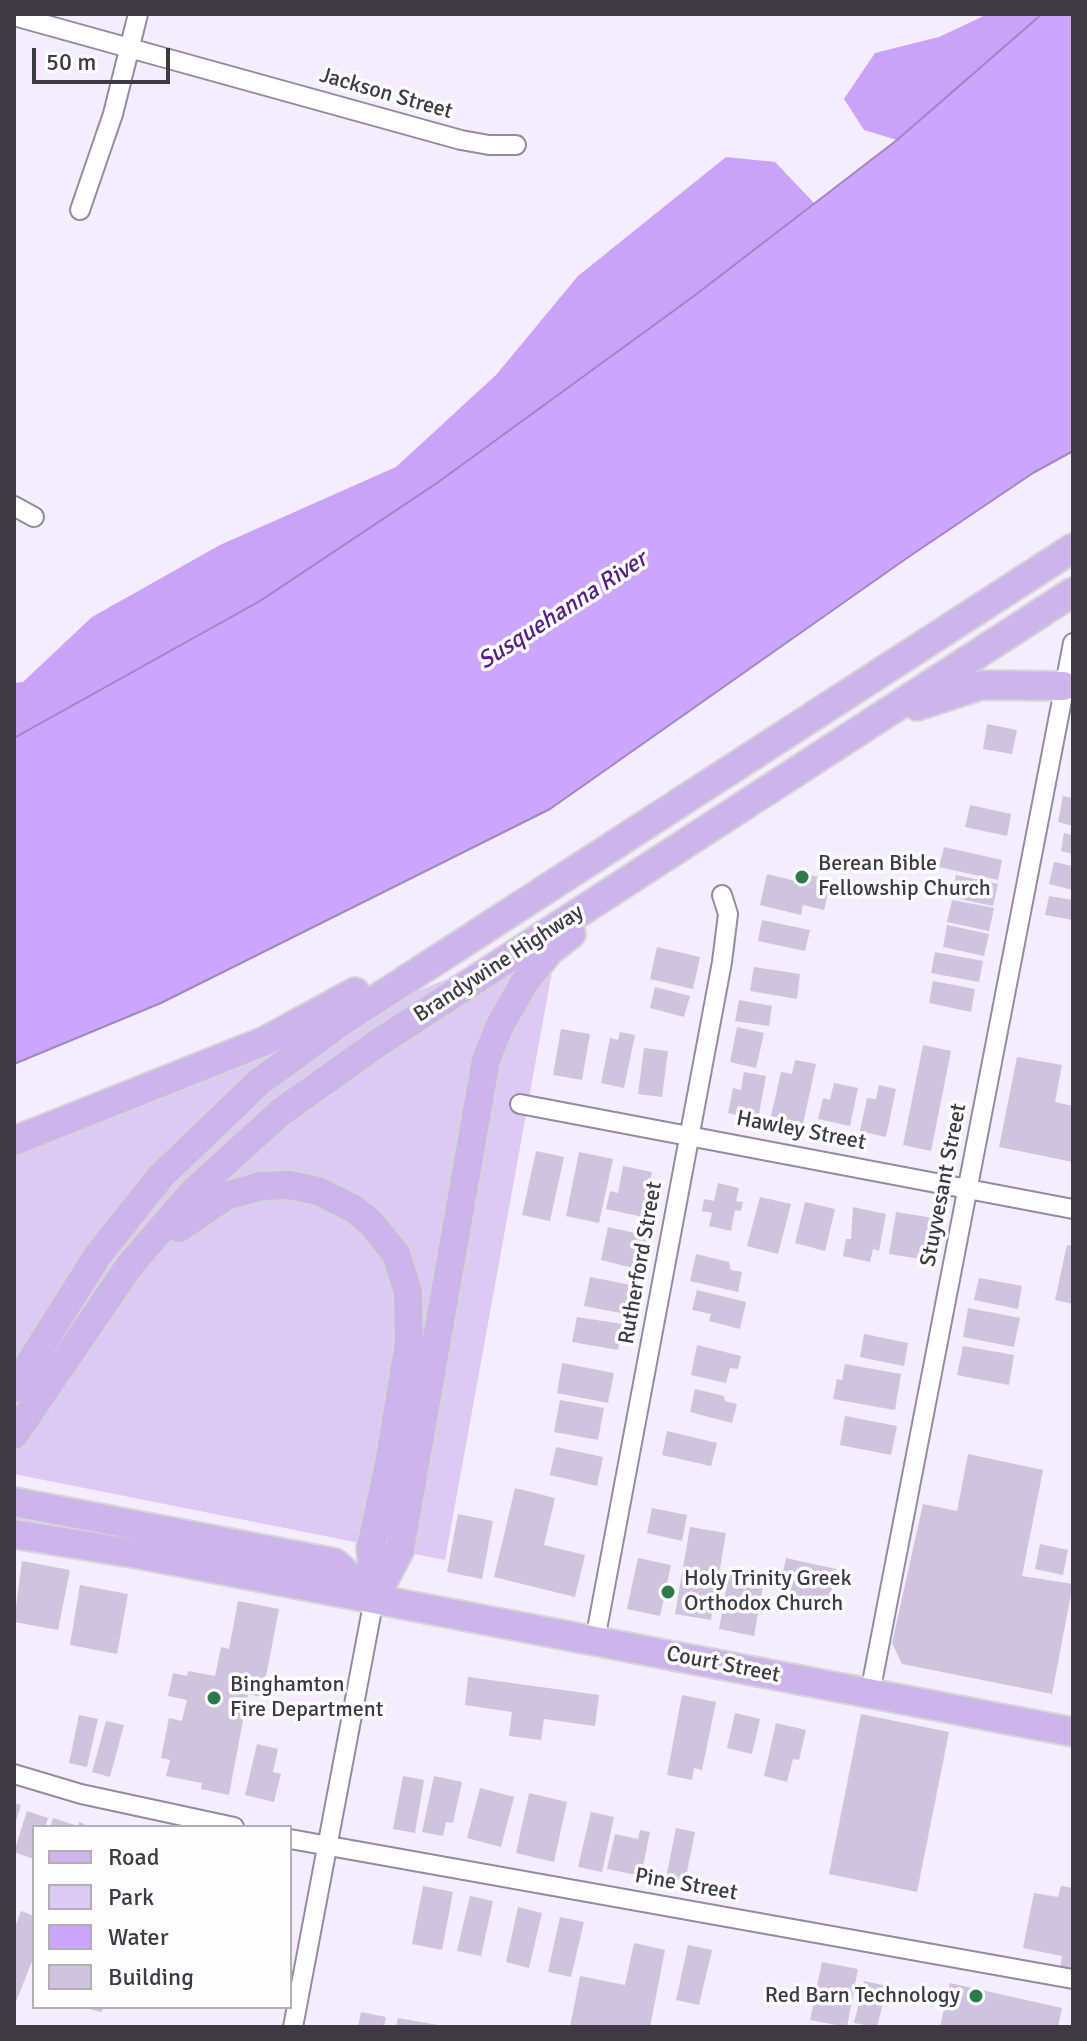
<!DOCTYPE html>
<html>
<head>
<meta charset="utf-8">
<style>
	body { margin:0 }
	#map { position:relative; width:1087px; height:2041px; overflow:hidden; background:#f3edfd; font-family:Signika,sans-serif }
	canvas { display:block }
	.frame { position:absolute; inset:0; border:16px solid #3e3a44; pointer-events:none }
	.legend { position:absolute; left:32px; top:1825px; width:260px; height:184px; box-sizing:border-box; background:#fdfdfd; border:2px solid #b1afb3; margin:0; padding:10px 14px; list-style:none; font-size:24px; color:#3e3a44 }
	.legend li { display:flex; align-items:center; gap:16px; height:40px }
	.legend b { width:40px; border:2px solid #b1afb3 }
	.scale { position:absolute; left:32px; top:48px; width:138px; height:36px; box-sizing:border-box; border:4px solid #3e3a44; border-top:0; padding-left:10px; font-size:24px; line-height:28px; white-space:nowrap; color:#3e3a44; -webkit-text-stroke:6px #fdfdfd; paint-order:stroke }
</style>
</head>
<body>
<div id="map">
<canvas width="1087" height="2041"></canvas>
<div class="frame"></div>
<ul class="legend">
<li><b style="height:10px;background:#cdb4eb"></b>Road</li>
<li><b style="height:22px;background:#dccaf5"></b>Park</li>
<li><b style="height:22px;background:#cba6fc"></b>Water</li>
<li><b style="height:22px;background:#cfc4de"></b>Building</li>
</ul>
<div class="scale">50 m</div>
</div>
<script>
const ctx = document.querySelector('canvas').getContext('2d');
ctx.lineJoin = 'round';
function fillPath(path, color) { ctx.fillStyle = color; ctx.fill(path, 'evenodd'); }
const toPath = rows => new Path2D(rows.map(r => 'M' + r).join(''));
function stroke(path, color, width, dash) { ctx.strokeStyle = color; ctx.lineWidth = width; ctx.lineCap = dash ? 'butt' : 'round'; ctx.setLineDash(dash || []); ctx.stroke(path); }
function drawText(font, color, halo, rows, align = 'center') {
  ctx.font = font + ' Signika,sans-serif'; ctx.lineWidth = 7; ctx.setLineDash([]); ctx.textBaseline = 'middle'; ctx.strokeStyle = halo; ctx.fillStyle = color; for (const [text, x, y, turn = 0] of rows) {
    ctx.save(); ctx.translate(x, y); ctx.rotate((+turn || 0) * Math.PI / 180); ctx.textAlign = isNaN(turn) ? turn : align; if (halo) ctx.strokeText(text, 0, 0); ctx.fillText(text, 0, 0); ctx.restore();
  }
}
fillPath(toPath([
	[559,933,445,1560,14,1474,14,1157]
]), '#dccaf5');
fillPath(toPath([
	[988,14,1042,14,897,140,864,130,844,99,875,53,939,37],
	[726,157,775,162,814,203,694,296,437,483,260,601,14,738,14,683,23,682,92,617,220,545,396,467,496,375,578,276]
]), '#c8a3f8');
const water = toPath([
	[1042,14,1073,14,1073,451,1033,473,907,558,550,809,161,1003,14,1064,14,738,260,601,437,483,694,296,897,140,1042,14]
]);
fillPath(water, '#cba6fc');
stroke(water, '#a186c5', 2);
fillPath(toPath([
	[987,724,1017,730,1012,754,983,749],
	[1063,796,1073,798,1073,826,1058,822],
	[970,805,1011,814,1007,836,965,827],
	[1064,833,1073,835,1073,854,1061,851],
	[944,847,1002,860,998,880,939,867],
	[1054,862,1073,866,1073,890,1049,884],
	[767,874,807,884,810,875,831,880,824,910,803,905,801,915,760,905],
	[956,875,998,884,993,906,951,897],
	[1049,896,1073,900,1073,920,1045,915],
	[952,900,994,908,989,931,947,922],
	[762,920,810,930,805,951,758,941],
	[947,925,989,934,984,956,943,947],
	[657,947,700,957,693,989,650,979],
	[935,952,983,961,979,982,931,973],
	[754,967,800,974,797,999,750,991],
	[933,981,975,989,971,1012,929,1003],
	[655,987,690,996,684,1017,650,1008],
	[739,1000,772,1006,769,1026,735,1021],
	[737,1027,764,1033,756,1068,730,1062],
	[561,1029,590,1034,582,1080,553,1075],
	[620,1032,635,1035,624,1088,601,1083,610,1038,618,1040],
	[923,1045,951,1051,931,1151,903,1145],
	[644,1048,668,1051,662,1097,638,1094],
	[1017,1057,1062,1065,1055,1102,1073,1106,1073,1162,999,1147],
	[795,1060,816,1064,803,1124,771,1116,781,1072,792,1074],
	[744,1072,766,1076,758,1119,728,1113,733,1088,741,1090],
	[834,1083,858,1088,850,1126,818,1119,823,1098,830,1100],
	[879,1085,896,1089,886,1137,860,1131,867,1098,876,1099],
	[536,1151,564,1157,550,1221,522,1215],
	[579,1152,613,1159,599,1223,566,1216],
	[623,1166,652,1172,643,1217,606,1209,610,1191,618,1193],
	[718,1183,739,1188,736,1201,743,1202,741,1211,735,1210,731,1231,709,1226,712,1213,702,1211,704,1199,714,1201],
	[760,1197,791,1204,778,1254,747,1246],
	[805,1202,835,1209,825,1251,795,1243],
	[853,1207,886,1214,879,1251,873,1249,870,1262,843,1256,846,1239,851,1239],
	[896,1212,933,1218,927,1260,889,1254],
	[608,1227,649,1236,641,1270,601,1260],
	[1067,1245,1073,1246,1073,1304,1055,1300],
	[696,1254,729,1262,731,1270,742,1272,738,1292,690,1281],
	[590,1277,641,1287,636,1316,584,1306],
	[979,1278,1022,1286,1018,1309,974,1300],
	[697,1290,746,1302,740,1329,709,1321,711,1314,692,1310],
	[968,1308,1020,1318,1014,1347,963,1337],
	[577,1317,622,1324,618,1350,572,1342],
	[864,1334,908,1343,904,1366,860,1357],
	[697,1345,741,1356,738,1369,730,1368,726,1383,691,1375],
	[963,1346,1014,1355,1009,1385,957,1375],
	[562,1363,614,1373,608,1403,557,1393],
	[845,1364,901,1374,895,1410,833,1399,837,1379,842,1380],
	[695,1389,724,1396,725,1401,737,1404,732,1423,690,1412],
	[560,1400,604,1408,598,1440,554,1432],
	[845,1416,897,1426,891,1455,840,1445],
	[667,1431,717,1443,711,1466,662,1455],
	[556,1447,603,1457,597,1486,550,1475],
	[968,1454,1043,1470,1022,1576,1073,1584,1052,1694,902,1664,892,1643,923,1504,957,1511],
	[515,1488,555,1498,544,1545,585,1555,575,1597,494,1577],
	[652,1508,687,1515,682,1541,647,1533],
	[458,1514,493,1521,482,1579,447,1572],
	[690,1527,726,1533,711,1620,675,1614],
	[1040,1544,1068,1550,1063,1575,1035,1569],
	[638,1558,671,1565,660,1616,627,1609],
	[786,1558,836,1569,828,1607,778,1596],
	[22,1561,70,1570,58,1630,14,1622],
	[730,1568,765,1574,754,1636,719,1629],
	[80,1585,128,1594,117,1654,70,1645],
	[238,1601,279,1609,262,1697,248,1694,229,1795,201,1789,202,1783,166,1776,170,1760,161,1758,169,1718,182,1721,187,1700,168,1696,173,1673,187,1676,188,1671,215,1676,221,1647,229,1649],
	[468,1677,599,1695,595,1726,544,1719,541,1740,509,1736,512,1712,465,1705],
	[682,1695,716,1702,702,1770,694,1768,692,1780,667,1775],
	[735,1713,760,1719,752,1754,727,1748],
	[861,1714,949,1732,917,1892,829,1874],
	[79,1715,98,1719,87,1767,69,1763],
	[106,1721,124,1725,110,1777,92,1772],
	[776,1723,806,1730,799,1760,793,1759,787,1782,764,1776],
	[257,1744,278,1749,273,1772,281,1774,274,1802,245,1795],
	[403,1776,424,1780,415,1833,393,1829],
	[434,1776,462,1782,453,1823,446,1822,443,1836,422,1832],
	[480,1788,514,1797,501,1847,467,1838],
	[529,1793,567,1802,554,1862,516,1853],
	[14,1803,21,1805,15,1824,14,1824],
	[27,1811,48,1818,45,1827,34,1827,34,1859,14,1852],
	[591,1812,614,1817,602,1872,578,1867],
	[53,1818,78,1826,79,1822,91,1827,50,1827],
	[676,1828,695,1832,685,1882,666,1878],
	[640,1830,650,1832,641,1876,607,1869,615,1834,638,1839],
	[423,1886,453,1892,442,1950,412,1944],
	[1061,1886,1073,1888,1073,1970,1060,1968,1062,1956,1023,1948,1034,1893,1058,1897],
	[470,1896,493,1901,481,1956,457,1951],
	[518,1907,542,1913,529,1968,506,1962],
	[21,1911,34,1916,34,1956,14,2007,14,1930],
	[560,1917,584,1922,571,1977,548,1972],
	[634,1943,665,1950,650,2027,570,2027,580,1976,625,1985],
	[688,1945,712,1950,699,2005,676,2000],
	[822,1962,858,1969,847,2027,810,2020],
	[864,1981,887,1986,877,2027,854,2023],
	[950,1983,1062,2008,1058,2027,940,2027],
	[81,2007,103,2007,102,2012],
	[361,2012,386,2017,384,2027,358,2027],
	[398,2018,438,2025,438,2027,396,2027]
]), '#cfc4de');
const minor = toPath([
	[14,16,461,140,489,145,516,145],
	[80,210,113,114,138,14],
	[14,506,34,517],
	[520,1104,1073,1209],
	[595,1640,722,962,728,914,722,895],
	[870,1693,1073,643],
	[14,1774,81,1794,234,1827],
	[290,1839,1073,1979],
	[293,2027,374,1599]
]);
const primary = toPath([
	[917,706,982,685,1063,686],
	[14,1141,265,1041,355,992],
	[179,1228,226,1196,261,1186,289,1185,318,1191,354,1209,371,1223,396,1254,408,1292,409,1343,389,1464,371,1547,374,1598],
	[14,1388,98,1255,161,1176,259,1082,341,1022,1073,548],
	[14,1435,130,1265,195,1190,281,1112,378,1043,1073,592],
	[14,1502,335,1563,374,1599],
	[14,1534,138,1554,1073,1732],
	[374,1599,400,1549,486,1060,499,1027,524,983,549,951,571,934]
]);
stroke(minor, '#948aa2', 22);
stroke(primary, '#d5d4d6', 32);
stroke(minor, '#fff', 18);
stroke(primary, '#cdb4eb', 28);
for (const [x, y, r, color] of [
	[802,877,8,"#2a7a4a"],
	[668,1592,8,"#2a7a4a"],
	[214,1698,8,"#2a7a4a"],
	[976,1996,8,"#2a7a4a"]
]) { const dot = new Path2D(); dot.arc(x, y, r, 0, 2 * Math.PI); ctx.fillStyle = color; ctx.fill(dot); stroke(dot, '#fdfdfd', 3); }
drawText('22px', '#3e3a44', '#fdfdfd', [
	["Jackson Street",386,94,16],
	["Brandywine Highway",499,964,-33],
	["Hawley Street",801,1131,11],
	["Stuyvesant Street",944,1185,-79],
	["Rutherford Street",641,1263,-80],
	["Court Street",723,1665,11],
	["Pine Street",686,1885,10]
]);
drawText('22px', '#3e3a44', '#fdfdfd', [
	["Berean Bible",818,864],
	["Fellowship Church",818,889],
	["Holy Trinity Greek",684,1579],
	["Orthodox Church",684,1604],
	["Binghamton",230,1685],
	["Fire Department",230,1710],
	["Red Barn Technology",960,1996,"right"]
], 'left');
drawText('italic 24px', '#542182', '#fdfdfd', [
	["Susquehanna River",563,611,-33]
]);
</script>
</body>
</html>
